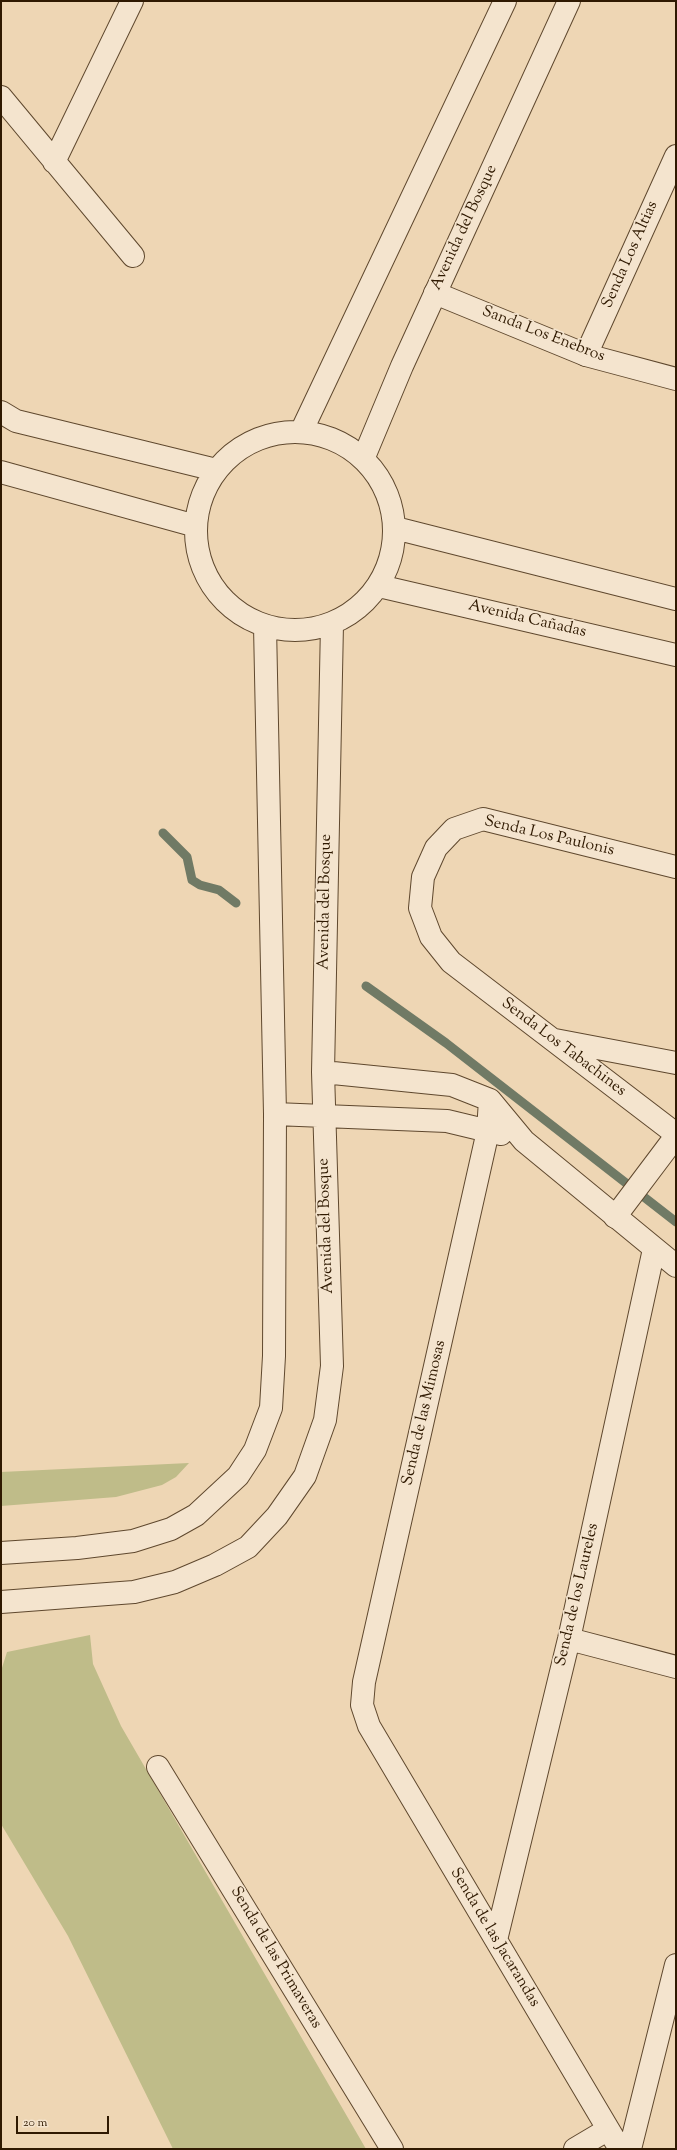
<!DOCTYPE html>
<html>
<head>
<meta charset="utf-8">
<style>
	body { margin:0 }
	#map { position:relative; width:677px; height:2150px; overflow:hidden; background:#eed6b4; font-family:"Sorts Mill Goudy",serif }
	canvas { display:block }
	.frame { position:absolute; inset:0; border:2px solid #2f1901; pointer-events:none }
	.scale { position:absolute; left:16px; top:2116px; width:93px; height:18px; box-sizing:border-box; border:2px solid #2f1901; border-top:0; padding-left:5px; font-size:12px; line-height:14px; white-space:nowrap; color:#2f1901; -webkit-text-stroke:3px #f4e4ce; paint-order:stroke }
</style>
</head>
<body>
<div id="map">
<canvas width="677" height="2150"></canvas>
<div class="frame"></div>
<div class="scale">20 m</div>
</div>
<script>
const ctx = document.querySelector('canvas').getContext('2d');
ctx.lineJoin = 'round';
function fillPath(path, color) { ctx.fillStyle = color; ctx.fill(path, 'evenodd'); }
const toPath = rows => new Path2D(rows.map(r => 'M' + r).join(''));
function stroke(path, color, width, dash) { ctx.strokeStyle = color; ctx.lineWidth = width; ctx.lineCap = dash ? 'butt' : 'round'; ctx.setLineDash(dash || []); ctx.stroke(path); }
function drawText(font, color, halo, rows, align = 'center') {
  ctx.font = font + ' "Sorts Mill Goudy",serif'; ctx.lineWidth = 3.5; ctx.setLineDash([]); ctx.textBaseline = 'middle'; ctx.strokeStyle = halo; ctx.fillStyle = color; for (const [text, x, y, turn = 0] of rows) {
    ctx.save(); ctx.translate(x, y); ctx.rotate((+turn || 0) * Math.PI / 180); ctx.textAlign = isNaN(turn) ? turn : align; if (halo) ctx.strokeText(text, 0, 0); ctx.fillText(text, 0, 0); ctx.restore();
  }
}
fillPath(toPath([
	[189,1463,176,1477,162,1485,116,1497,1,1506,1,1472],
	[90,1635,93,1664,121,1726,366,2149,173,2149,68,1936,1,1824,1,1671,7,1652]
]), '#bfbc89');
stroke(toPath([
	[163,833,187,857,192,880,200,885,219,890,236,903],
	[366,986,446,1043,676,1222]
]), '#707a65', 9);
const pedestrian = toPath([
	[435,293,586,355],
	[615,1217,676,1136]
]);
const minor = toPath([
	[1,97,133,256],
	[676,156,586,355,676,379],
	[54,162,132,1],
	[1,412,16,421,216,470],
	[302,430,505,1],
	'196 531a99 99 0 1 1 198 0a99 99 0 1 1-198 0Z',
	[364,457,402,366,569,1],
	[1,472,196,526],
	[395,528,676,599],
	[379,586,676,655],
	[676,867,483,819,454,829,436,848,423,877,420,908,431,937,451,962,676,1134],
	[555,1040,676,1063],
	[323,1072,452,1085,490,1100,524,1141,676,1266],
	[490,1100,488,1131,364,1682,362,1705,369,1726,620,2149],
	[275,1114,447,1121,501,1134],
	[1,1553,77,1548,133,1541,171,1529,196,1515,238,1476,255,1450,271,1408,274,1356,275,1114,265,626],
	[1,1602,134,1592,175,1582,215,1565,248,1547,277,1516,305,1476,325,1420,332,1366,323,1072,332,624],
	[569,1639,676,1667],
	[158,1767,392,2149],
	[496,1940,569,1639,654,1249],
	[575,2149,607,2130],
	[630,2149,676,1965]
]);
stroke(pedestrian, '#5f482e', 24);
stroke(minor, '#5f482e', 24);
stroke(pedestrian, '#f4e4ce', 22);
stroke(minor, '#f4e4ce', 22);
drawText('16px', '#2f1901', '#f4e4ce', [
	["Avenida del Bosque",465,228,-65],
	["Senda Los Altias",631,255,-66],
	["Sanda Los Enebros",543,335,21],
	["Avenida Cañadas",527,620,13],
	["Senda Los Paulonis",549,837,13],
	["Avenida del Bosque",326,902,-89],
	["Senda Los Tabachines",563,1048,37],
	["Avenida del Bosque",327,1226,-92],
	["Senda de las Mimosas",425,1413,-77],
	["Senda de los Laureles",578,1595,-77],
	["Senda de las Jacarandas",494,1938,59],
	["Senda de las Primaveras",275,1958,59]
]);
</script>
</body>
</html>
